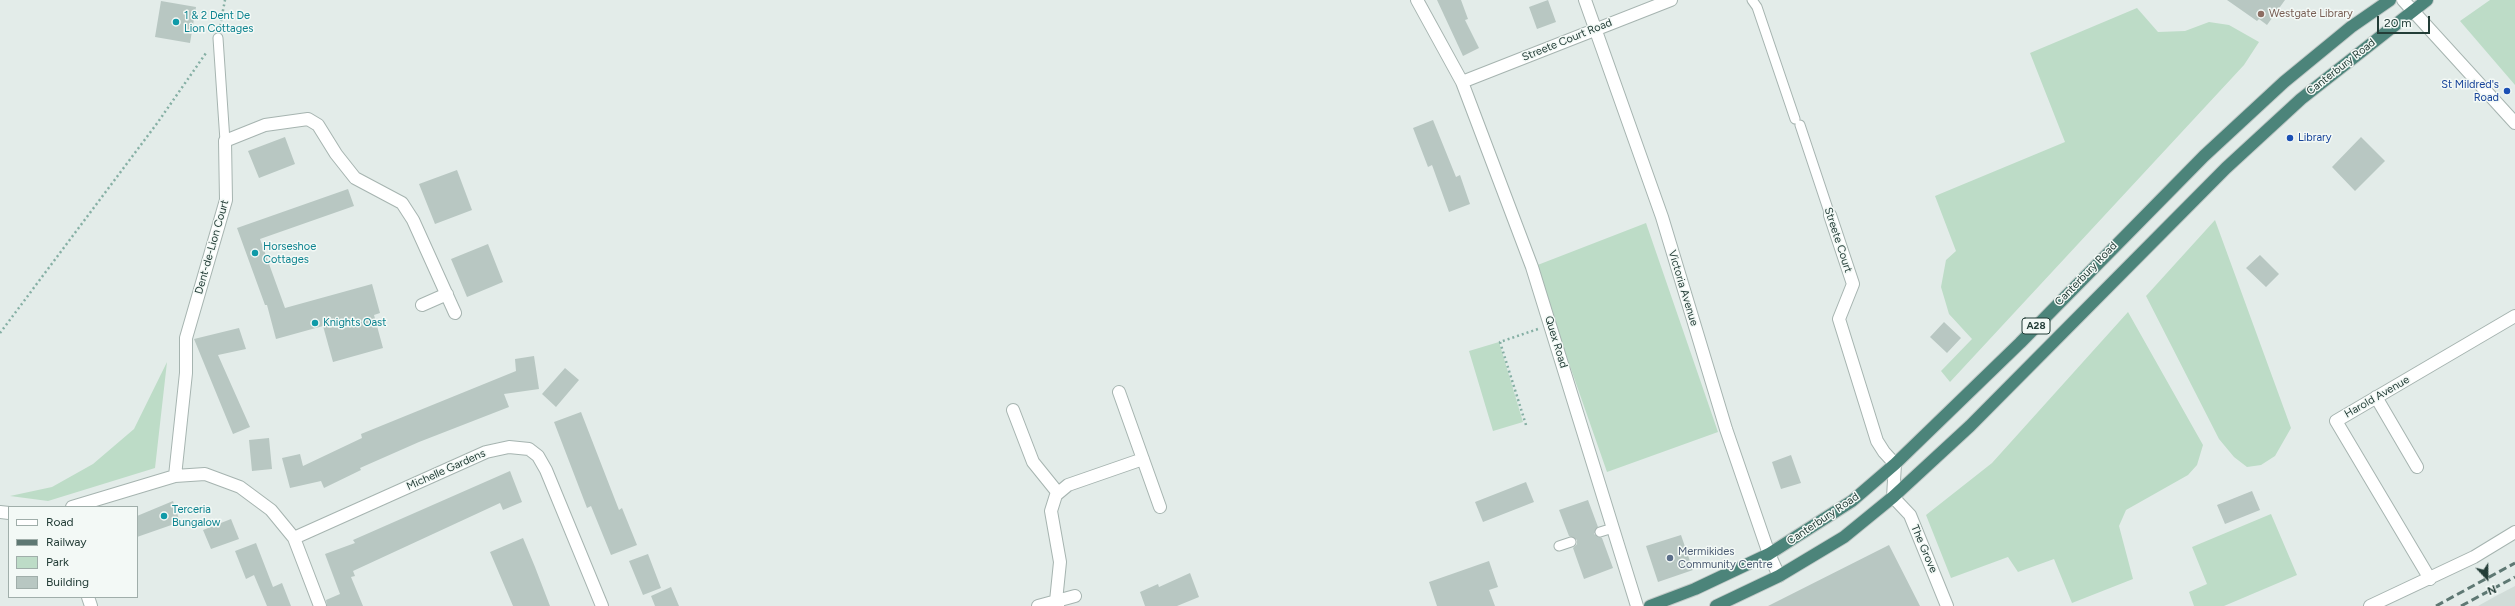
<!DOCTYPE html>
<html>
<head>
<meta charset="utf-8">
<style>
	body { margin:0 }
	#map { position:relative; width:2515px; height:606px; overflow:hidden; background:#e3ece9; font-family:Figtree,sans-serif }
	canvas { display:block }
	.legend { position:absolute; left:8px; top:506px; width:130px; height:92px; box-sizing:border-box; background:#f3f9f6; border:1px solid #a0aeaa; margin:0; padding:5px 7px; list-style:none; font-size:12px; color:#233d37 }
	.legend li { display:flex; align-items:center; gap:8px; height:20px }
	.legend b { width:20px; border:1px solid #a0aeaa }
	.north { position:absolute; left:2467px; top:558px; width:40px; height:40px; -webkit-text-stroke:3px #f3f9f6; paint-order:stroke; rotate:158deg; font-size:11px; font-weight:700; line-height:16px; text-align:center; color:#233d37 }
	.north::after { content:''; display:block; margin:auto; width:14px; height:18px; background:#233d37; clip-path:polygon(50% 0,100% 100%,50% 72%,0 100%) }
	.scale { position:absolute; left:2377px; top:16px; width:53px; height:18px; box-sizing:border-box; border:2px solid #233d37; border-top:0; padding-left:5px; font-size:12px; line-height:14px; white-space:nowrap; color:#233d37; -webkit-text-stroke:3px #f3f9f6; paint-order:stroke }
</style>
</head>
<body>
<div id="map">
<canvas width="2515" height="606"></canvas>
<ul class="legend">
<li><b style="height:5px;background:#fff"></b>Road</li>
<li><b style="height:5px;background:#5e7873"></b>Railway</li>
<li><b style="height:11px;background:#bddcc7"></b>Park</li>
<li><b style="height:11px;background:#b8c7c2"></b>Building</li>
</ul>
<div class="north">N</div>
<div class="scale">20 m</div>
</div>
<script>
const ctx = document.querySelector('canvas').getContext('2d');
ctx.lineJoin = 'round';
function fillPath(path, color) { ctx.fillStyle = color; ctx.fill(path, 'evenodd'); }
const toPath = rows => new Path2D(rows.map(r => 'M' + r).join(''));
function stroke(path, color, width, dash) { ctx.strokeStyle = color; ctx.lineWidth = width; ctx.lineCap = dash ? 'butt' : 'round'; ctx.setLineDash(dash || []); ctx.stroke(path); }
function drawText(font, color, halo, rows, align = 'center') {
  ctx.font = font + ' Figtree,sans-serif'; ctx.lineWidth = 3; ctx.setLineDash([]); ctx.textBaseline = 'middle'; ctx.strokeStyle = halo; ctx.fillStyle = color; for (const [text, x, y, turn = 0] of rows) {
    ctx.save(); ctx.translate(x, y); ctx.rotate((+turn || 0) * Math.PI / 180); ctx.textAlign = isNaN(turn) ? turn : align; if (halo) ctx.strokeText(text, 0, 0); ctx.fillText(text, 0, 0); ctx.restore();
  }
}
fillPath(toPath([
	[2515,586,2515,606,2478,606,2496,596]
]), '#d1dcd8');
fillPath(toPath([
	[2490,0,2515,0,2515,85,2460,21],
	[2137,8,2158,32,2185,31,2209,22,2229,25,2259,42,2244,65,1950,382,1941,371,1972,339,1949,314,1941,287,1946,260,1956,251,1935,196,2065,142,2030,53],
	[2215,220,2291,428,2275,456,2261,465,2247,467,2234,457,2219,439,2146,296],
	[1646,223,1718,432,1607,472,1535,266],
	[2128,312,2203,445,2197,465,2188,475,2126,510,2119,526,2133,579,2072,603,2054,559,2018,572,2008,557,1951,578,1926,515,1992,463],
	[1499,342,1523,422,1493,431,1469,351],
	[167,362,155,468,48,501,10,496,52,487,93,464,134,429],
	[2271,514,2297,575,2224,606,2194,606,2189,592,2207,584,2192,547]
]), '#bddcc7');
fillPath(toPath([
	[1437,0,1461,0,1468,19,1465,20,1479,48,1463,56],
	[1548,0,1556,22,1537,29,1529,7],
	[2227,0,2285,0,2267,25,2259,19,2257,21],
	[161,1,196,7,190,43,155,37],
	[1433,120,1456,177,1460,175,1470,204,1449,212,1432,165,1428,167,1413,128],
	[285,137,295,164,259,178,248,151],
	[2361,137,2385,161,2355,191,2332,167],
	[457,170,472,210,435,224,419,184],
	[348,189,354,206,260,239,285,308,372,284,380,313,374,315,383,348,333,362,323,326,276,339,267,305,265,305,237,228],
	[488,244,503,282,467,297,451,259],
	[2260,255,2279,274,2266,287,2246,268],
	[1944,322,1961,338,1947,353,1930,337],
	[239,328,246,349,218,355,250,427,233,434,194,339],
	[534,356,539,389,504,394,509,407,419,442,360,468,361,470,324,488,321,481,290,488,282,458,300,454,303,466,362,438,361,434,516,371,515,359],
	[565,368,579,380,556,407,542,394],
	[581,412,619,510,622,508,637,545,611,555,591,506,587,508,554,422],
	[269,438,272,469,252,471,249,440],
	[1791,455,1801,483,1781,489,1772,462],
	[510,471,522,502,503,510,500,503,353,571,355,576,351,577,363,606,327,606,326,600,340,594,325,554,355,543,353,540],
	[1526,482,1534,502,1483,522,1475,502],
	[2252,491,2260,510,2225,524,2217,505],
	[1588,500,1598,527,1594,534,1602,538,1613,568,1584,579,1573,548,1577,544,1577,540,1569,536,1559,510],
	[173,501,180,522,137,537,137,516],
	[231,519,239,539,211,549,203,530],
	[1681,535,1693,570,1658,582,1646,546],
	[523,538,535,567,550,606,513,606,490,552],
	[256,543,273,587,282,583,291,606,267,606,254,575,246,579,235,551],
	[1889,545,1920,606,1768,606],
	[648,554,661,588,643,595,629,561],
	[1489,561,1498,587,1489,590,1495,606,1437,606,1429,582],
	[1190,573,1199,597,1177,606,1145,606,1140,592,1158,584,1159,587],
	[671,587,679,606,655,606,651,596]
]), '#b8c7c2');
const service = toPath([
	[1752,0,1757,7,1795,119],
	[218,38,225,141],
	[1800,125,1830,215],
	[1600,532,1613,528],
	[1559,546,1571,542]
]);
const minor = toPath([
	[1417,0,1462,82,1532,267,1637,606],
	[1585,0,1662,217,1726,429,1769,554,1779,576],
	[1462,82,1671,0],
	[1830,215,1853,284,1839,319,1877,441,1884,452,1895,464,1893,497,1910,515,1947,606],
	[422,305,447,294],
	[1119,392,1160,507],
	[2376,397,2417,467],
	[1013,410,1033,462,1058,493],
	[175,476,186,373,186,338,226,200,225,141,265,125,308,119,318,125,336,154,355,178,402,203,413,220,455,313],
	[72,507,175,476,205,474,240,487,271,510,294,538,320,606],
	[0,512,9,513],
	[294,538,486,452,509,447,529,449,538,456,546,470,602,606],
	[2430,579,2336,421,2515,316],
	[88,597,91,606],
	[1038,606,1075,596],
	[1058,606,1056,601,1060,562,1051,511,1056,495,1068,485,1143,459],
	[2370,606,2474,557,2515,532]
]);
const tertiary = toPath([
	[2403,0,2515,123]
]);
const trunk = toPath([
	[1650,606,1695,589,1769,554,1852,501,1895,464,2020,343,2204,156,2284,82,2351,27,2390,0],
	[1716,606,1779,576,1844,537,1893,497,1970,426,2226,168,2301,99,2427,0]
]);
stroke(service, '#a6b4b0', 11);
stroke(minor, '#a6b4b0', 14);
stroke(tertiary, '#a6b4b0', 14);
stroke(trunk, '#c1c9c7', 14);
stroke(toPath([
	[220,26,225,0],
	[0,333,158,122,206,53],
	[1526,425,1500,342,1538,329]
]), '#85afa4', 2.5, [2, 3]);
stroke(service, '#fff', 9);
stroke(minor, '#fff', 12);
stroke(tertiary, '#fff', 12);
stroke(trunk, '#4c847a', 12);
stroke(toPath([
	[2436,606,2515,563],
	[2461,606,2515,577]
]), '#5e7873', 3, [8, 4]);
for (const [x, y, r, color] of [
	[2261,14,4,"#8d6e63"],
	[176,22,4,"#0f9aa8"],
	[2507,91,4,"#1a4fb4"],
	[2290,138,4,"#1a4fb4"],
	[255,253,4,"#0f9aa8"],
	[315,323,4,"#0f9aa8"],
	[164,516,4,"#0f9aa8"],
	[1670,558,4,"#5c6f8a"]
]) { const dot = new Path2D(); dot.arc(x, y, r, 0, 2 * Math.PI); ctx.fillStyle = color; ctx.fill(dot); stroke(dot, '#f3f9f6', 1.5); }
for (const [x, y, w] of [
	[2036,326,28]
]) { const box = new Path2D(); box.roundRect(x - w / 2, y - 8, w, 16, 3); ctx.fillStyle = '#f3f9f6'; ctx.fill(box); stroke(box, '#233d37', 1); }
drawText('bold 10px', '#233d37', null, [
	["A28",2036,326]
]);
drawText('11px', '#785e54', '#f3f9f6', [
	["Westgate Library",2269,14]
], 'left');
drawText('11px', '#0d838f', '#f3f9f6', [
	["1 & 2 Dent De",184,16],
	["Lion Cottages",184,29],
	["Horseshoe",263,247],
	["Cottages",263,260],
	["Knights Oast",323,323],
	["Terceria",172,510],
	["Bungalow",172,523]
], 'left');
drawText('11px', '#233d37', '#f3f9f6', [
	["Streete Court Road",1567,40,-22],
	["Canterbury Road",2341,67,-38],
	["Streete Court",1838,240,72],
	["Dent-de-Lion Court",212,247,-74],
	["Canterbury Road",2086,274,-46],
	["Victoria Avenue",1683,288,73],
	["Quex Road",1556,342,73],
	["Harold Avenue",2377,397,-30],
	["Michelle Gardens",446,470,-24],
	["Canterbury Road",1823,519,-34],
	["The Grove",1924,549,67]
]);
drawText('11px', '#164399', '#f3f9f6', [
	["St Mildred's",2499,85],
	["Road",2499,98],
	["Library",2298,138,"left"]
], 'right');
drawText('11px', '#4e5e75', '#f3f9f6', [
	["Mermikides",1678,552],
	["Community Centre",1678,565]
], 'left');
</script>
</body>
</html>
